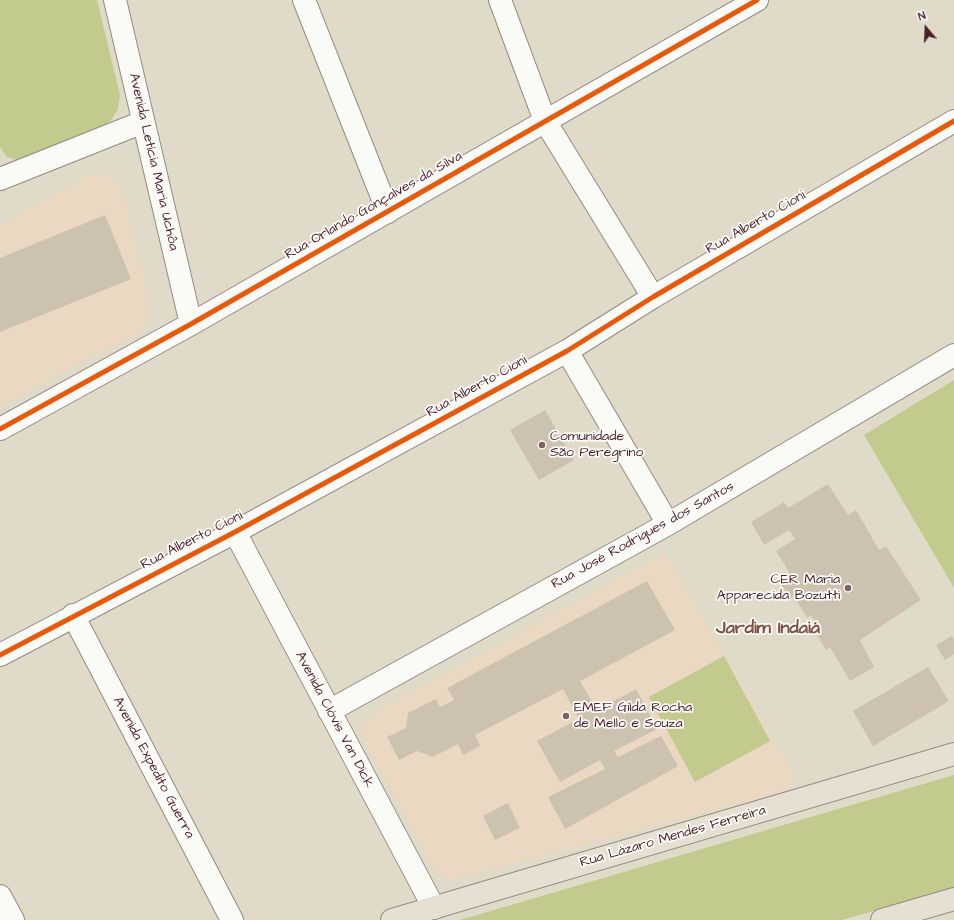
<!DOCTYPE html>
<html>
<head>
<meta charset="utf-8">
<style>
	body { margin:0 }
	#map { position:relative; width:954px; height:920px; overflow:hidden; background:#e0dbc8; font-family:"Architects Daughter",sans-serif }
	canvas { display:block }
	.north { position:absolute; left:906px; top:8px; width:40px; height:40px; -webkit-text-stroke:3px #fdfcf7; paint-order:stroke; rotate:341deg; font-size:11px; font-weight:700; line-height:16px; text-align:center; color:#4a1f2b }
	.north::after { content:''; display:block; margin:auto; width:14px; height:18px; background:#4a1f2b; clip-path:polygon(50% 0,100% 100%,50% 72%,0 100%) }
</style>
</head>
<body>
<div id="map">
<canvas width="954" height="920"></canvas>
<div class="north">N</div>
</div>
<script>
const ctx = document.querySelector('canvas').getContext('2d');
ctx.lineJoin = 'round';
function fillPath(path, color) { ctx.fillStyle = color; ctx.fill(path, 'evenodd'); }
const toPath = rows => new Path2D(rows.map(r => 'M' + r).join(''));
function stroke(path, color, width, dash) { ctx.strokeStyle = color; ctx.lineWidth = width; ctx.lineCap = dash ? 'butt' : 'round'; ctx.setLineDash(dash || []); ctx.stroke(path); }
function drawText(font, color, halo, rows, align = 'center') {
  ctx.font = font + ' "Architects Daughter",sans-serif'; ctx.lineWidth = 3.5; ctx.setLineDash([]); ctx.textBaseline = 'middle'; ctx.strokeStyle = halo; ctx.fillStyle = color; for (const [text, x, y, turn = 0] of rows) {
    ctx.save(); ctx.translate(x, y); ctx.rotate((+turn || 0) * Math.PI / 180); ctx.textAlign = isNaN(turn) ? turn : align; if (halo) ctx.strokeText(text, 0, 0); ctx.fillText(text, 0, 0); ctx.restore();
  }
}
fillPath(toPath([
	[101,174,113,179,121,187,123,194,149,299,150,313,145,325,140,334,96,354,0,406,0,225,89,175],
	[665,553,796,778,788,789,778,793,449,880,433,867,365,741,362,731,365,721,380,710]
]), '#ead8c2');
fillPath(toPath([
	[0,0,97,0,120,95,118,109,111,120,102,128,23,162,7,157,0,147],
	[954,380,954,588,864,435],
	[724,656,770,741,695,782,649,697],
	[954,775,954,888,842,920,460,920]
]), '#c3ca8e');
fillPath(toPath([
	[105,215,131,279,0,332,0,258],
	[545,410,574,460,539,480,510,430],
	[828,484,848,515,856,510,879,550,886,546,921,600,860,640,874,667,850,681,830,647,826,650,816,633,820,631,811,615,807,618,794,596,790,599,778,579,789,572,776,551,795,539,789,530,764,545,751,522,784,502,788,508],
	[647,581,675,630,580,681,597,710,636,689,657,729,614,751,618,757,661,736,678,766,565,829,548,797,605,769,600,760,560,782,537,741,579,719,563,689,475,735,480,746,463,755,458,744,433,757,417,751,399,760,387,737,406,728,408,713,436,699,440,707,454,700,447,688],
	[952,636,954,640,954,654,945,660,936,645],
	[928,667,949,701,873,746,853,711],
	[508,803,520,828,495,840,483,816]
]), '#cdc1af');
const minor = toPath([
	[115,0,191,324],
	[304,0,388,212],
	[500,0,545,121,653,297],
	[0,179,143,122],
	[567,351,668,524],
	[0,429,191,324,757,0],
	[235,532,434,908],
	[73,615,232,920],
	[0,655,235,532,567,351,653,297,954,121],
	[329,711,668,524,954,355],
	[0,896,13,920]
]);
const major = toPath([
	[392,920,954,754],
	[882,920,954,899]
]);
stroke(minor, '#948a83', 24);
stroke(major, '#948a83', 24);
stroke(minor, '#fafaf7', 22);
stroke(major, '#e6e0d3', 22);
stroke(toPath([
	[0,429,191,324,757,0],
	[0,655,235,532,567,351,653,297,954,121]
]), '#e8590c', 5);
for (const [x, y, r, color] of [
	[542,445,4,"#7e6162"],
	[848,588,4,"#7e6162"],
	[566,716,4,"#7e6162"]
]) { const dot = new Path2D(); dot.arc(x, y, r, 0, 2 * Math.PI); ctx.fillStyle = color; ctx.fill(dot); stroke(dot, '#fdfcf7', 1.5); }
drawText('14px', '#4a1f2b', '#fdfcf7', [
	["Avenida Letícia Maria Uchôa",153,162,77],
	["Rua Orlando Gonçalves da Silva",374,206,-30],
	["Rua Alberto Cioni",756,223,-30],
	["Rua Alberto Cioni",477,387,-29],
	["Rua José Rodrigues dos Santos",643,536,-29],
	["Rua Alberto Cioni",192,541,-27],
	["Avenida Clóvis Van Dick",334,720,62],
	["Avenida Expedito Guerra",153,768,62],
	["Rua Lázaro Mendes Ferreira",673,837,-16]
]);
drawText('14px', '#4a1f2b', '#fdfcf7', [
	["Comunidade",550,437],
	["São Peregrino",550,453],
	["CER Maria",840,580,"right"],
	["Apparecida Bozutti",840,596,"right"],
	["EMEF Gilda Rocha",574,708],
	["de Mello e Souza",574,724]
], 'left');
drawText('bold 18px', '#7e5046', '#fdfcf7', [
	["Jardim Indaiá",768,629]
]);
</script>
</body>
</html>
